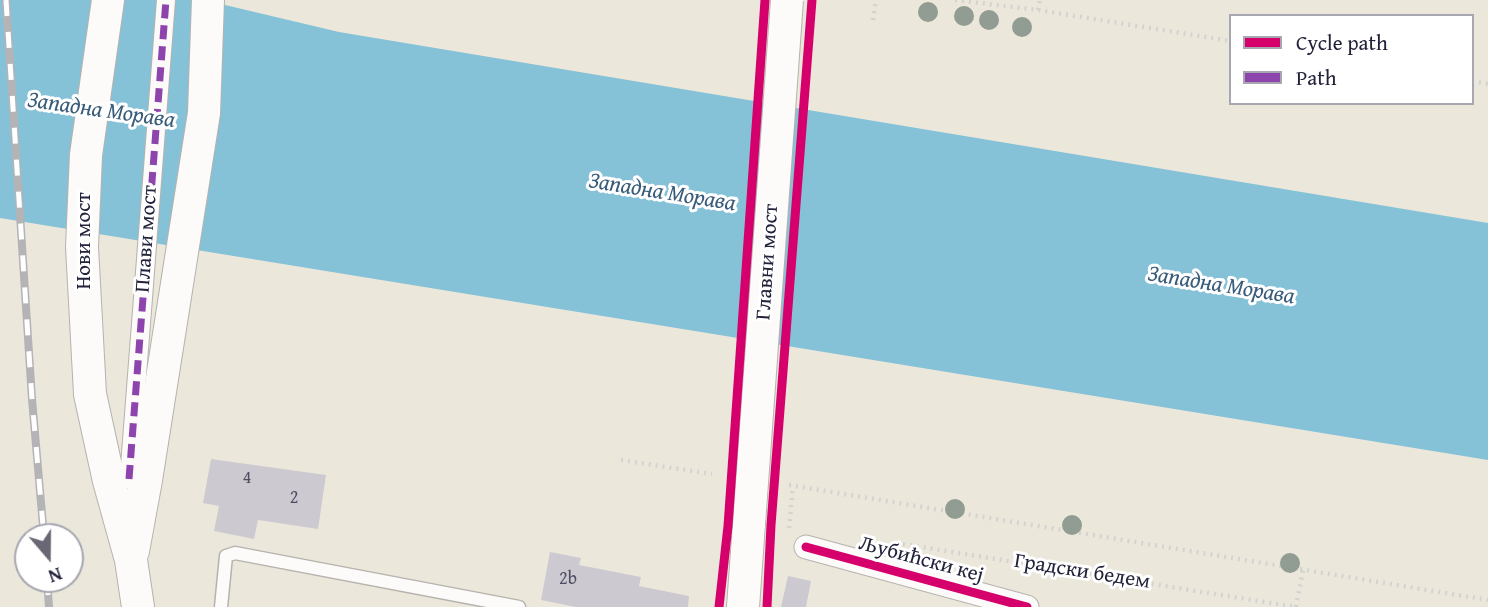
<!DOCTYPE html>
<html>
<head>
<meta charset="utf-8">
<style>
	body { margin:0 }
	#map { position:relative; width:1488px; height:607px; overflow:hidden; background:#ece7db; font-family:"Gentium Book Plus",serif }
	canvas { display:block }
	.legend { position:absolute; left:1229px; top:14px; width:245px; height:91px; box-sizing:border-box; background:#fff; border:2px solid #a7a7b1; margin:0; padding:9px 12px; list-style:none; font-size:21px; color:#22223b }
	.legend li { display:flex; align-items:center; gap:14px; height:35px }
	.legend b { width:35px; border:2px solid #a7a7b1 }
	.north { position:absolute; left:14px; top:523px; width:70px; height:70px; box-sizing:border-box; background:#fff; border:2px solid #a7a7b1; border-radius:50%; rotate:160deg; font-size:19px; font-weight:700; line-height:28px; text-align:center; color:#22223b }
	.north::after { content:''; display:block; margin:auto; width:24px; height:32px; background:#696773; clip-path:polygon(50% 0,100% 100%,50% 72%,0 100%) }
</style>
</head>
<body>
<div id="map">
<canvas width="1488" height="607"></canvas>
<ul class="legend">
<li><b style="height:9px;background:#d6006c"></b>Cycle path</li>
<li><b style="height:9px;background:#8e44ad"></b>Path</li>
</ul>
<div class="north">N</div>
</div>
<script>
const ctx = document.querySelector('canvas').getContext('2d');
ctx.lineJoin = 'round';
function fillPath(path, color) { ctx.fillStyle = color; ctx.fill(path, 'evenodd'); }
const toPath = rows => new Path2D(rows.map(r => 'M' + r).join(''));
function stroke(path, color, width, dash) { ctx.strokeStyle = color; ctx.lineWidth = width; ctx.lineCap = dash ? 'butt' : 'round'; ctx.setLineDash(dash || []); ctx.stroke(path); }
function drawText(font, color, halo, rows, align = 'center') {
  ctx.font = font + ' "Gentium Book Plus",serif'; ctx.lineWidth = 6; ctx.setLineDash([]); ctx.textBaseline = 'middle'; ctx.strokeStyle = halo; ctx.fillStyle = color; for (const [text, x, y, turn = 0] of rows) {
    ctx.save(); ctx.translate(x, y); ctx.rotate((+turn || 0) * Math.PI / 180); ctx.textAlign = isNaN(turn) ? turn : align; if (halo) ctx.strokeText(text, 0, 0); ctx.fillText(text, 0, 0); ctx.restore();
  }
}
fillPath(toPath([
	[0,0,204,0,339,32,1488,223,1488,460,0,218]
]), '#85c2d8');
fillPath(toPath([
	[211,459,326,475,318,529,258,520,254,539,214,531,219,506,203,503],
	[550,552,581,558,579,565,641,577,639,586,689,596,688,607,576,607,541,600],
	[788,576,811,581,806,607,781,607]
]), '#cdc9d1');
const service = toPath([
	[221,607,226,556,235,553,519,607]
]);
const pedestrian = toPath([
	[129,479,166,0]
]);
const minor = toPath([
	[806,547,1027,607]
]);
const secondary = toPath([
	[108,0,86,155,82,247,90,394,109,481,131,560,138,607],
	[133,551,146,480,204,113,208,0],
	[743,607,749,524]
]);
stroke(service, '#b6b2ad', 15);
stroke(pedestrian, '#b6b2ad', 20);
stroke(minor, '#b6b2ad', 25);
stroke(secondary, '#b6b2ad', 34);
stroke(toPath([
	[955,0,1038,10,1231,41],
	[1038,10,1040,0],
	[873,20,876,0],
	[1472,81,1488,84],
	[621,460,712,474],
	[789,485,1488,600],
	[789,528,793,486],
	[896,543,1296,607],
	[1296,607,1303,570]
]), '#d4d3d1', 4.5, [2, 5]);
stroke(service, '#fcfbfa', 12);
stroke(pedestrian, '#fcfbfa', 18);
stroke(minor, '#fcfbfa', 23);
stroke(secondary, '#fcfbfa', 32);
const rail = toPath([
	[6,0,32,399,44,537],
	[47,579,49,607]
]);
stroke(rail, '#b4b3b5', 8);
stroke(rail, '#fff', 5, [16]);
const secondaryBridge = toPath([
	[749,524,787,0]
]);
stroke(secondaryBridge, '#b6b2ad', 34, []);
stroke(secondaryBridge, '#fcfbfa', 32);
stroke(toPath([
	[129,479,166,0]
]), '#8e44ad', 7, [14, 7]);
stroke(toPath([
	[806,547,1027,607],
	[719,607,728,526,765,0],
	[767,607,771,525,812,0]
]), '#d6006c', 9);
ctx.fillStyle = '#919c92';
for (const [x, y] of [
	[928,12],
	[964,16],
	[989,20],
	[1022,27],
	[955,509],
	[1072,525],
	[1290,563]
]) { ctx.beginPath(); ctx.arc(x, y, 10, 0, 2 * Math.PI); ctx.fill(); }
drawText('18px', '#4d4c60', null, [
	["4",247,478],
	["2",294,498],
	["2b",568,579]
]);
drawText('21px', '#22223b', '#fff', [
	["Плави мост",147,239,-86],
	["Нови мост",85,241,-90],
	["Главни мост",768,262,-86],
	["Љубићски кеј",921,560,15],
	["Градски бедем",1082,572,9]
]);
drawText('italic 23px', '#385c79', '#fff', [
	["Западна Морава",101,111,8],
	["Западна Морава",662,193,9],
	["Западна Морава",1221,286,9]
]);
</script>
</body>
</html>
